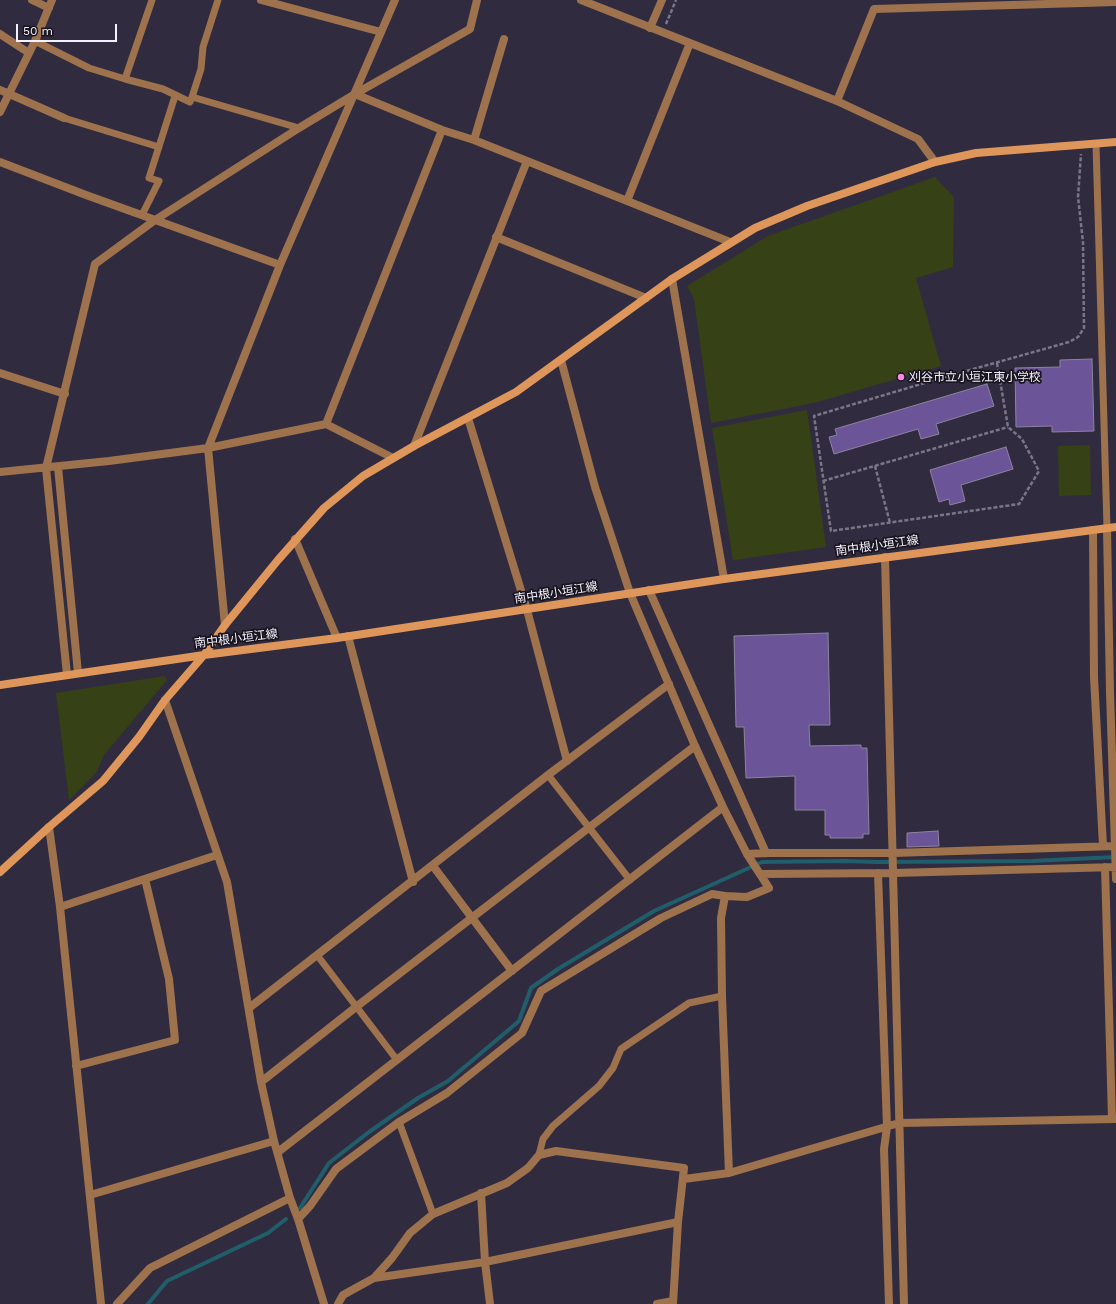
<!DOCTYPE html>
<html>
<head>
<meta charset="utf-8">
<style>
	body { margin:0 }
	#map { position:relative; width:1116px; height:1304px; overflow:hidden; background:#312b3f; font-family:"Work Sans",sans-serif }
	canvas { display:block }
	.scale { position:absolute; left:16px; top:24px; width:101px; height:18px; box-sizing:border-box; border:2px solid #f5f1ff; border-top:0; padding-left:5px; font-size:12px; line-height:14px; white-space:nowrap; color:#f5f1ff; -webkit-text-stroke:3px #18151e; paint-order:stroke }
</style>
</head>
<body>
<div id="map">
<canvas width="1116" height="1304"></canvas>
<div class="scale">50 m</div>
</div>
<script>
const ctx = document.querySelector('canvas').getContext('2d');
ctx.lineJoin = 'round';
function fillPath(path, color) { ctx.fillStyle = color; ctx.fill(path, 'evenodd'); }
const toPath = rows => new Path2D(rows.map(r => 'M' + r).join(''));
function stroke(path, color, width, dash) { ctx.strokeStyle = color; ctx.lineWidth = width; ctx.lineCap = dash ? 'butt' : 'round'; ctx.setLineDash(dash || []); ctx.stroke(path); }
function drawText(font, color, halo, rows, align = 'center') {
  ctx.font = font + ' "Work Sans","Noto Sans JP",sans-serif'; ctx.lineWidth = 3.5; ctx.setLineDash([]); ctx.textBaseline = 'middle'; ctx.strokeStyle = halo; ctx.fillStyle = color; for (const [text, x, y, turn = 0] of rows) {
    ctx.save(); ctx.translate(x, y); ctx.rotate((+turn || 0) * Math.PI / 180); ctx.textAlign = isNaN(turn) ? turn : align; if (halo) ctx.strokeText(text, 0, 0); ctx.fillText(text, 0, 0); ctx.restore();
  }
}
fillPath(toPath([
	[935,177,954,197,953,267,916,278,941,366,814,403,711,423,694,299,687,286,768,236],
	[807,410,826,547,733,560,712,428],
	[1090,445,1091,495,1059,496,1058,446],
	[165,676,167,680,104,755,96,773,69,800,56,693]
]), '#364215');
stroke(toPath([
	[300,1208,329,1163,369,1132,418,1098,448,1081,519,1021,531,988,558,969,654,911,762,862,843,861,879,862,1032,861,1116,857],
	[148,1304,167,1281,268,1233,286,1219]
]), '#205e6b', 4);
const building = toPath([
	[1092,359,1094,431,1052,432,1052,426,1016,427,1015,368,1060,367,1060,360,1092,359],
	[987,384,994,406,936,424,939,434,921,439,918,429,834,454,829,437,837,435,835,429,987,384],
	[1006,447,1013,469,961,485,965,501,950,505,949,499,939,502,930,470,1006,447],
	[828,633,830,725,809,725,810,746,861,745,861,748,867,748,869,834,863,834,863,838,830,838,830,835,825,835,825,810,795,810,795,776,746,778,744,727,736,727,734,636,828,633],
	[938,831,939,846,907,847,907,833,938,831]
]);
fillPath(building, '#6c5498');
stroke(building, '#8c859d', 1);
stroke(toPath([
	[666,24,676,0],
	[997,363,1008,427,1022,439,1039,471,1019,504,831,531,814,416,938,379,1069,342,1078,337,1084,328,1083,242,1078,197,1081,154],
	[875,466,890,523],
	[823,481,1008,427]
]), '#7b7687', 2.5, [4, 2]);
stroke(toPath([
	[35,41,89,68,125,79,163,89,190,102,192,97,299,128],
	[125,79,152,0],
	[192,97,201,69,203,47,218,0],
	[64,118,159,147],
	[1096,144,1107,528],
	[142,215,159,181,149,178,175,96],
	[548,775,630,880],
	[317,955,397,1060],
	[399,1122,433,1214],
	[539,1155,543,1139,553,1126,599,1086,613,1068,621,1049,689,1003,722,996]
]), '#9e724d', 7);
stroke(toPath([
	[32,0,49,8],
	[261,0,381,32],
	[581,0,837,101,918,139,935,162],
	[650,28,662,0],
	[0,34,29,53],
	[0,90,64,118],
	[355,94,442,130,474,140,527,161],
	[837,101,874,9,1116,2],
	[0,112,35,41,52,0],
	[474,140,504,39],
	[0,162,86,195,280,265],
	[627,201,690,43],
	[496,237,646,298],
	[672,279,724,579],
	[0,373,65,394],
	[468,418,527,610,567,761],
	[326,424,442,130],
	[414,446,527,161,730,242],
	[58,467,78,673],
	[0,472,109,461,208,448,326,424,393,458],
	[1107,528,1110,692,1116,879],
	[1093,530,1094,677,1103,846],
	[295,539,337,638],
	[885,557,904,1304],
	[649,590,766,853],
	[225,625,208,448,280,265,395,0],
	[348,636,413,882],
	[67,675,46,468,95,264,155,220,299,128,355,94,470,29,477,0],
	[165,700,227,882,261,1082,274,1141,290,1198,298,1219,324,1304],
	[49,827,60,907,101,1304],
	[747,854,766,853,893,853,1116,846],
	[433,866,512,971],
	[1105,867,1112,1119],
	[878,873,887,1127,884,1149,889,1304],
	[760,874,894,873,1116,867],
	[725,896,721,918,722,996,729,1173],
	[60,907,217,855],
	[249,1008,548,775,669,684],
	[76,1066,175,1040,169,979,145,879],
	[261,1082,356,1007,695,746],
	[278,1152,723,807],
	[684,1179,729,1173,899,1123,1116,1119],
	[481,1193,485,1262,490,1304],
	[90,1195,274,1141],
	[298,1219,310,1206,336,1169,399,1122,447,1093,522,1033,541,991,661,918,712,894,725,896,747,897,769,888,747,854,723,807,695,746,630,593,595,487,561,360],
	[374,1278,485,1262,678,1222],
	[117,1304,150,1268,290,1198],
	[338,1304,343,1295,374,1278,392,1258,410,1233,433,1214,507,1183,528,1168,539,1155,556,1151,684,1168,678,1222,673,1304],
	[657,1304,673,1301]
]), '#9e724d', 8);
stroke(toPath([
	[0,685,204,655,337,638,724,579,1116,527],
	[0,872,49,827,103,781,139,737,165,700,204,655,225,625,278,560,324,508,363,476,414,446,516,392,672,279,755,228,807,206,935,162,976,153,1116,142]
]), '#de965a', 8);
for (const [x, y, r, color] of [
	[901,377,4,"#f987e8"]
]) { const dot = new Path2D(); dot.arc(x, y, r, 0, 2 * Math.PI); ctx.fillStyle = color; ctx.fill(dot); stroke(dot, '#18151e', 1.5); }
drawText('12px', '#f5f1ff', '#18151e', [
	["刈谷市立小垣江東小学校",909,377]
], 'left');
drawText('12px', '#f5f1ff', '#18151e', [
	["南中根小垣江線",877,546,-8],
	["南中根小垣江線",556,593,-9],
	["南中根小垣江線",236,639,-7]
]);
</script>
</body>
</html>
